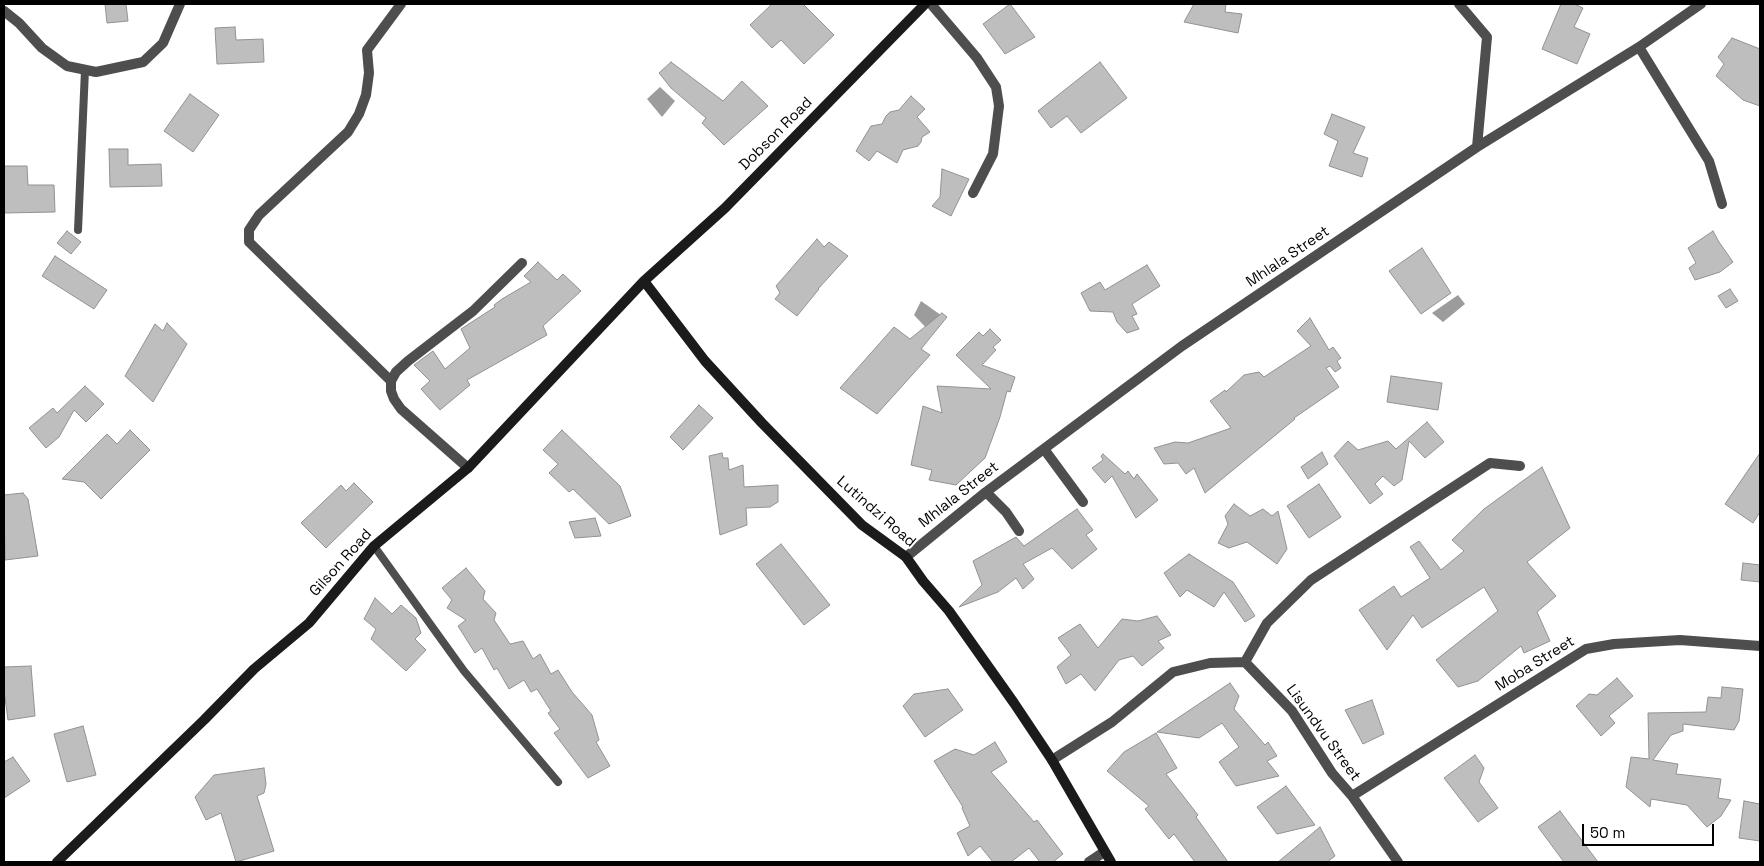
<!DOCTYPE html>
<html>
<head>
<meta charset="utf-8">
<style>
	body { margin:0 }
	#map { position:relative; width:1764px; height:866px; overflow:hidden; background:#fff; font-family:"Space Grotesk",sans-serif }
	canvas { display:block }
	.frame { position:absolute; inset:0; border:5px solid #000; pointer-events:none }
	.scale { position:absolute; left:1582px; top:824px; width:132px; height:22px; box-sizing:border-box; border:2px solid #000; border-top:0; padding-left:6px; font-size:15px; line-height:18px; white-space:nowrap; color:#000; -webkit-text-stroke:4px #fff; paint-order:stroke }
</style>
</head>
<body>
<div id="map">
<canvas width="1764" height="866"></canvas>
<div class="frame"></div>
<div class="scale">50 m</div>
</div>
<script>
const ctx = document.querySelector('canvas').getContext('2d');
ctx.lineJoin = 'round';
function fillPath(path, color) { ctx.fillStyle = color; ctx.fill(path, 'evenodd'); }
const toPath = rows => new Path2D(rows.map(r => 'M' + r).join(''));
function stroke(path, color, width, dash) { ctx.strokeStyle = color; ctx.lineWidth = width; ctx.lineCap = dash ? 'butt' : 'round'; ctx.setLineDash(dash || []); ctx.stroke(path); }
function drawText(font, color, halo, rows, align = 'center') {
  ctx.font = font + ' "Space Grotesk",sans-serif'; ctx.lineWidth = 4; ctx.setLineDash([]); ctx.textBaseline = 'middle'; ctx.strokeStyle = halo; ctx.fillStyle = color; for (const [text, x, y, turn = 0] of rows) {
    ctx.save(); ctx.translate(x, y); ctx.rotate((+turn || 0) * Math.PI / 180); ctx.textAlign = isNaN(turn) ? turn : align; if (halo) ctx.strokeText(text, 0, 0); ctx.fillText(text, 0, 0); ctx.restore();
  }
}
fillPath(toPath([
	[660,87,675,101,662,117,647,99],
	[1458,295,1465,304,1443,322,1432,313],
	[921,301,945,318,932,334,914,315]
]), '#9c9c9c');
const building = toPath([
	[105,4,126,4,128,21,107,23,105,4],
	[772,4,803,4,834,35,804,64,781,40,772,48,750,25,772,4],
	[1010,4,1035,37,1005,54,983,24,1010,4],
	[1194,4,1226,4,1225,12,1242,14,1238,33,1184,22,1194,4],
	[1561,4,1574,4,1583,8,1574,27,1590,34,1577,64,1542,49,1561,4],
	[235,27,236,40,263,39,264,62,217,64,215,28,235,27],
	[1732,38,1760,49,1760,106,1743,100,1716,76,1724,64,1718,57,1732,38],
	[671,62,723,101,742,81,768,106,724,145,702,123,706,118,671,88,659,73,671,62],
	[1100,62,1127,98,1081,133,1067,116,1051,128,1038,111,1100,62],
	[190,94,219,115,193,152,164,131,190,94],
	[911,96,925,109,917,117,930,132,922,137,921,142,918,146,903,150,897,163,877,151,869,161,856,151,871,126,882,124,886,116,890,112,899,110,911,96],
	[1332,114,1365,127,1353,153,1368,158,1362,177,1329,166,1338,141,1324,134,1332,114],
	[109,149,128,149,128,165,161,164,162,186,110,187,109,149],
	[4,166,27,166,28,185,54,185,55,212,4,213,4,166],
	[942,169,969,179,951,216,932,206,940,197,942,169],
	[67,231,81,242,71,254,57,243,67,231],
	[1713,231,1719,242,1733,262,1720,272,1695,280,1689,268,1696,263,1688,248,1713,231],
	[817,239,824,247,829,242,848,256,818,289,819,289,797,316,775,299,780,293,776,286,817,239],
	[1422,248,1451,293,1421,314,1389,271,1422,248],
	[55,256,107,290,94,309,42,276,55,256],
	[538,262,557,280,563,274,581,291,543,326,547,335,467,380,470,385,440,410,421,389,430,381,414,365,433,351,445,369,470,348,461,329,495,307,494,305,502,299,531,282,524,276,538,262],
	[1147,265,1160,286,1132,304,1137,314,1132,316,1139,329,1127,333,1117,322,1113,312,1090,311,1081,293,1100,282,1105,290,1147,265],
	[1730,289,1738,301,1726,308,1718,296,1730,289],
	[942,313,947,317,921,349,930,355,877,414,840,388,894,327,910,339,942,313],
	[1310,318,1329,350,1333,347,1341,358,1337,361,1341,368,1335,372,1330,366,1326,368,1339,387,1294,418,1295,419,1205,493,1194,468,1186,474,1178,463,1164,464,1154,448,1175,442,1188,443,1231,428,1210,401,1225,390,1226,392,1244,375,1259,372,1264,377,1311,346,1297,331,1310,318],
	[167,323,187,344,153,402,125,376,155,324,163,331,167,323],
	[990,329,1001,340,993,347,996,350,982,365,1015,377,1010,392,1007,391,1000,417,985,458,956,485,929,480,932,470,911,465,923,406,942,413,937,386,991,389,956,355,979,332,983,336,990,329],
	[1391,376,1442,383,1438,410,1387,402,1391,376],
	[85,386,104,404,86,422,74,410,59,437,46,448,29,428,53,408,57,413,85,386],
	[699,405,713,418,683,450,670,437,699,405],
	[1427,422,1444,442,1425,458,1409,441,1402,480,1394,486,1383,476,1375,484,1383,494,1370,504,1334,456,1348,441,1358,450,1388,441,1396,449,1427,422],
	[130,430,150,450,101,499,84,482,62,479,107,434,117,444,130,430],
	[562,430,620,486,631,516,609,524,573,489,569,492,549,473,558,464,543,450,562,430],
	[1322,452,1328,464,1308,479,1301,467,1322,452],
	[722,453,723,458,728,458,729,470,743,465,744,487,778,485,778,502,770,507,746,508,747,525,720,535,709,456,722,453],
	[1760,453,1760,512,1753,523,1725,504,1760,453],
	[1103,454,1125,474,1128,471,1134,479,1137,474,1158,500,1136,518,1112,476,1105,483,1092,468,1103,460,1101,456,1103,454],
	[1542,467,1570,528,1527,562,1556,596,1537,612,1550,641,1524,653,1521,646,1478,681,1458,687,1436,660,1498,611,1484,587,1422,628,1413,615,1387,650,1359,610,1394,586,1401,597,1430,578,1410,547,1419,541,1441,570,1464,551,1452,540,1484,509,1542,467],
	[354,483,373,502,326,548,301,523,341,485,346,491,354,483],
	[1319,484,1341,517,1309,538,1287,506,1319,484],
	[23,493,28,499,38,556,5,560,4,495,23,493],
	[1234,504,1250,516,1263,509,1272,516,1278,511,1287,549,1277,564,1247,542,1229,548,1218,543,1228,524,1225,516,1234,504],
	[1077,509,1093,530,1086,535,1097,549,1072,569,1052,548,1023,564,1034,579,1023,589,1016,578,998,592,959,607,982,585,973,561,1016,537,1024,546,1077,509],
	[595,518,601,536,575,538,569,522,595,518],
	[781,544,830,605,804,625,756,564,781,544],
	[1189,554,1233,582,1255,616,1245,622,1224,592,1214,607,1187,590,1180,597,1164,573,1189,554],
	[1743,563,1760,565,1760,582,1741,580,1743,563],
	[466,568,485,591,483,599,496,613,494,620,510,644,523,641,533,659,540,654,551,674,558,670,572,692,592,715,599,740,596,742,610,766,588,778,554,733,560,729,548,713,551,711,537,689,531,692,524,680,509,689,497,668,494,670,482,648,475,653,458,626,466,620,447,608,452,600,442,588,466,568],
	[375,598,392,614,401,605,416,618,421,633,415,639,426,650,406,671,371,639,376,629,364,619,375,598],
	[1157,616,1171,635,1158,641,1164,648,1142,666,1133,656,1119,660,1095,691,1081,674,1066,684,1057,667,1071,655,1058,638,1080,624,1098,648,1122,619,1138,621,1157,616],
	[31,666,35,716,8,720,4,690,4,667,31,666],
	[1617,678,1633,696,1609,716,1615,723,1601,736,1576,706,1589,694,1597,695,1617,678],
	[1230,683,1239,696,1234,709,1265,745,1268,742,1277,756,1267,761,1279,776,1236,786,1219,762,1239,747,1222,723,1199,738,1157,732,1230,683],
	[1722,687,1743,689,1739,721,1734,730,1683,724,1683,731,1671,735,1653,760,1678,764,1676,774,1721,779,1718,798,1731,800,1721,816,1707,827,1687,805,1651,799,1650,807,1626,787,1631,757,1649,759,1648,713,1706,712,1708,697,1721,698,1722,687],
	[948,689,963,710,925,737,903,706,914,694,948,689],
	[1372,700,1384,734,1363,744,1345,710,1372,700],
	[83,726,96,775,67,782,54,734,83,726],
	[1156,733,1177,768,1166,774,1198,815,1196,817,1228,862,1195,862,1174,834,1169,839,1145,809,1149,806,1107,771,1124,752,1156,733],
	[995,742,1007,762,991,772,1034,822,1037,820,1063,854,1053,862,1040,862,1029,848,1011,862,993,862,980,846,968,856,957,833,970,826,962,808,963,807,934,761,955,749,974,755,995,742],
	[1475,755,1484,768,1479,782,1498,808,1478,822,1444,778,1475,755],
	[13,757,30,781,4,798,4,762,13,757],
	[264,768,266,784,264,793,257,796,274,851,236,862,221,813,206,820,195,797,214,775,264,768],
	[1286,786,1315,825,1277,834,1257,807,1286,786],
	[1744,801,1760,804,1760,841,1739,838,1744,801],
	[1560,811,1598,862,1564,862,1538,827,1560,811],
	[1320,827,1335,856,1327,862,1278,862,1320,827]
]);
fillPath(building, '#bebebe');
stroke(building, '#929292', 1);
stroke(toPath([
	[78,230,85,70],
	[374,546,464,671,558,782]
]), '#4e4e4e', 8);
stroke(toPath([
	[931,4,977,58,996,87,999,106,993,154,973,193],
	[1459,4,1487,37,1477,147],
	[4,11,19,23,42,48,67,66,96,72,143,62,163,43,180,4],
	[1639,47,1709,161,1722,204],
	[391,381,249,242,249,230,259,215,348,132,359,114,366,95,369,73,367,50,401,4],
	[1044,449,1083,502],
	[468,468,401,409,394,399,391,391,391,381,396,372,408,361,473,311,522,263],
	[986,492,1006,512,1019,531],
	[906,557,986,492,1182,346,1477,147,1639,47,1701,4],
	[1245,662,1267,623,1311,580,1490,463,1520,466],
	[1052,760,1112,722,1173,672,1210,663,1245,662,1292,711,1332,773,1352,796,1398,862],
	[1352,796,1586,649,1614,644,1680,640,1760,646],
	[1089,862,1104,852]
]), '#4e4e4e', 10);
stroke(toPath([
	[644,281,705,361,762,423,862,525,906,557,923,581,949,611,1014,703,1052,760,1111,862],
	[57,862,204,720,254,669,309,623,374,546,468,468,644,281,725,208,925,4]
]), '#1b1b1b', 10);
drawText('15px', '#000', '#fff', [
	["Dobson Road",776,134,-45],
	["Mhlala Street",1288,257,-34],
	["Mhlala Street",959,495,-38],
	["Lutindzi Road",876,512,41],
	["Gilson Road",341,563,-48],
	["Moba Street",1535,664,-32],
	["Lisundvu Street",1323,733,54]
]);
</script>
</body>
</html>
